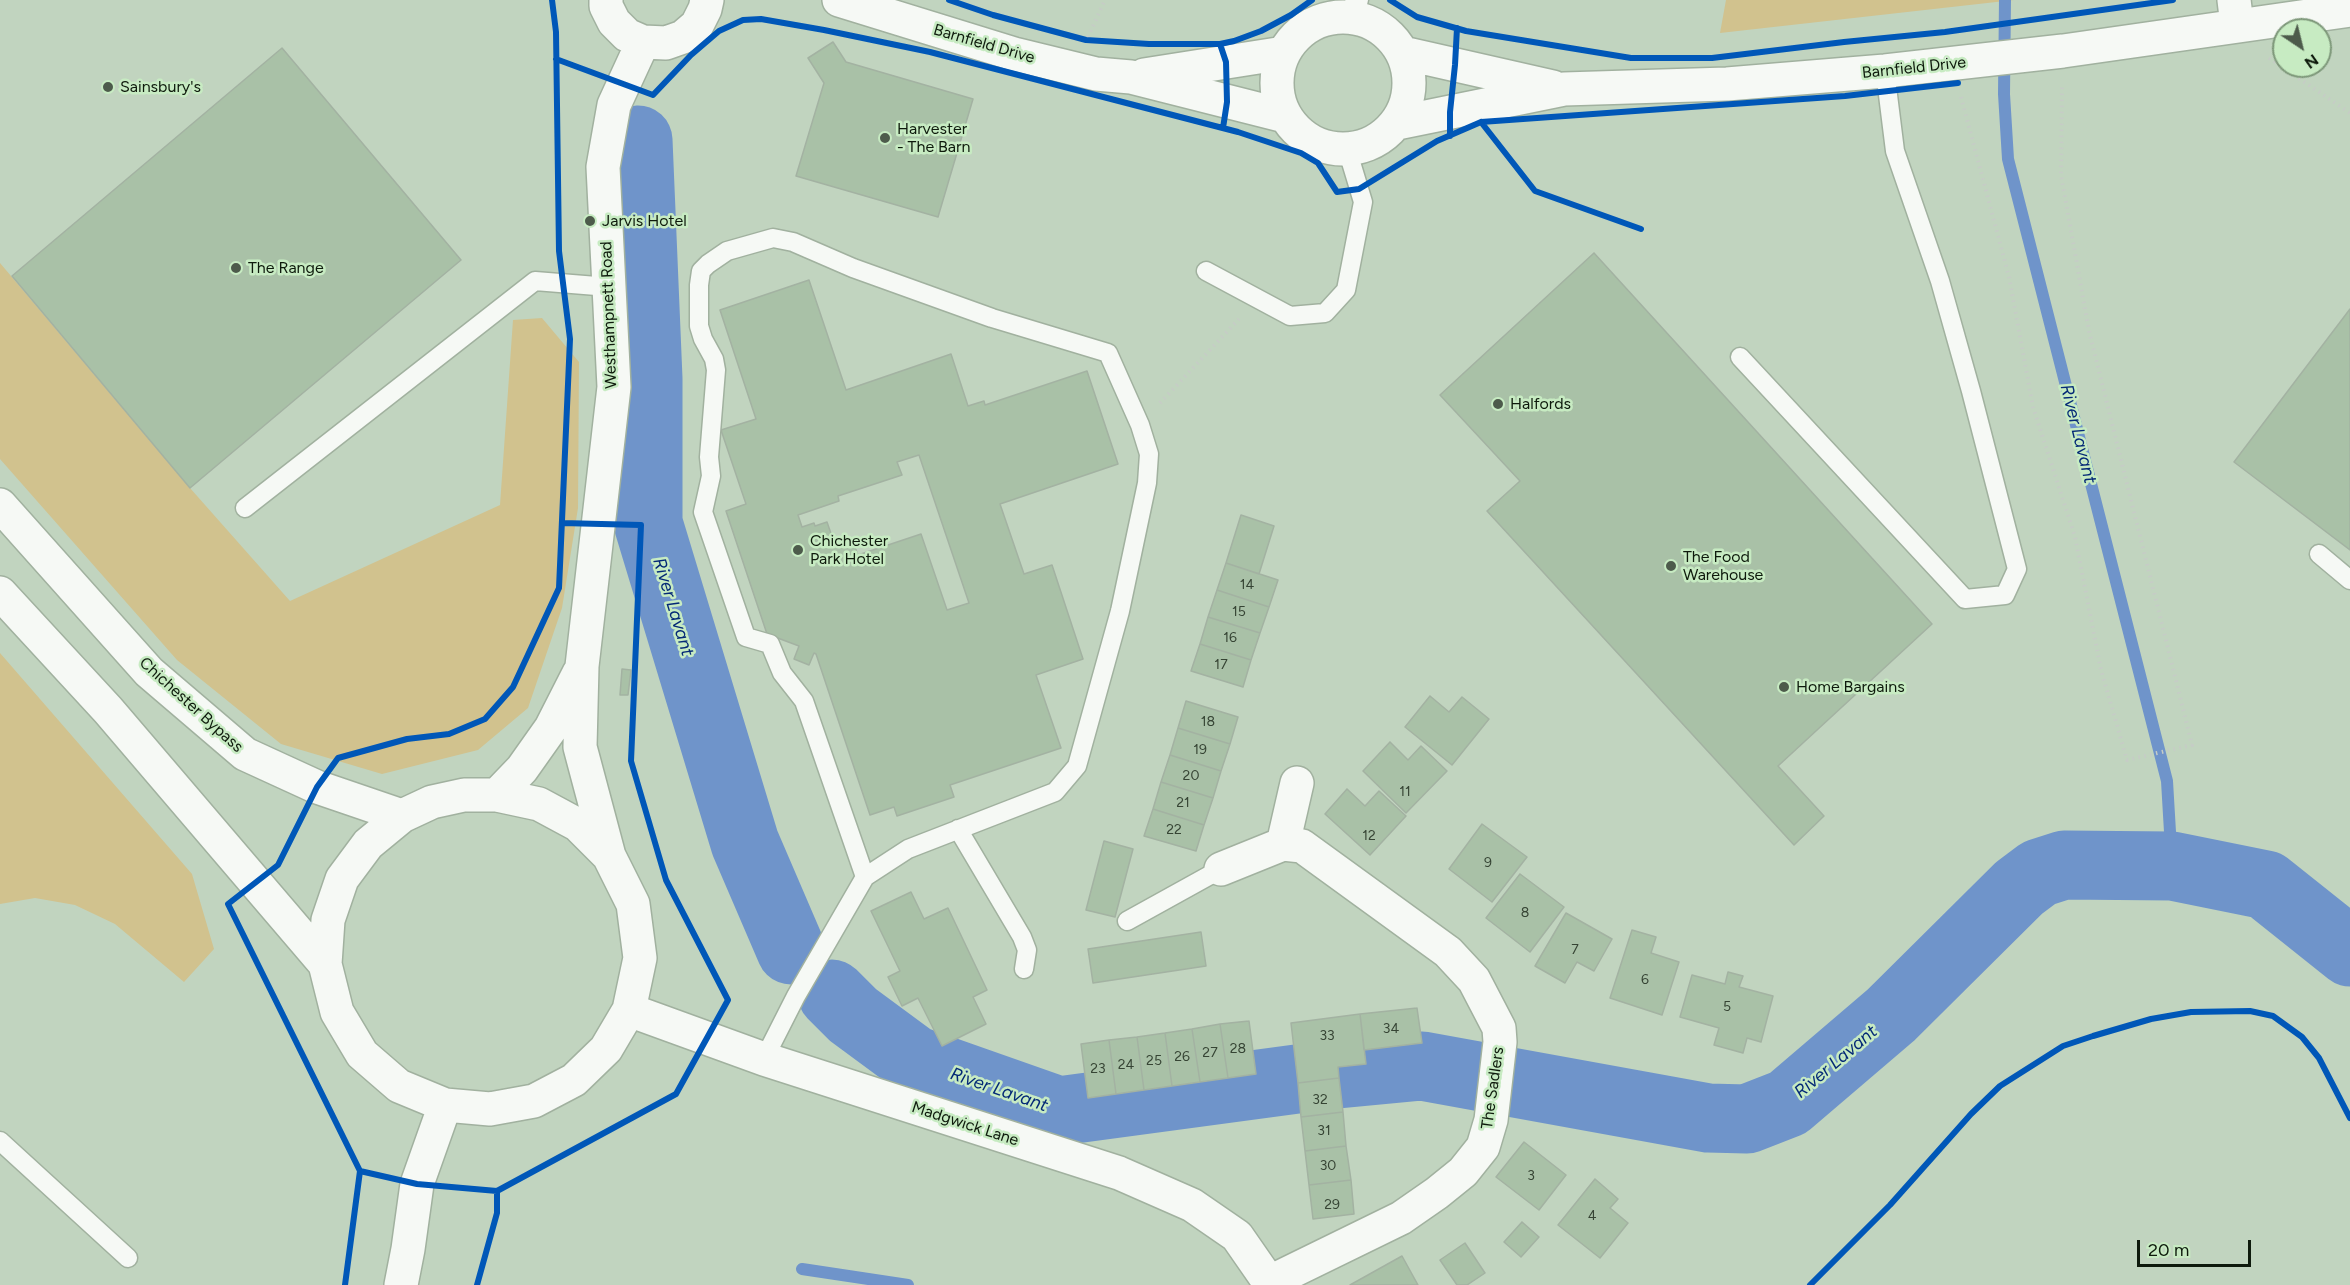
<!DOCTYPE html>
<html>
<head>
<meta charset="utf-8">
<style>
	body { margin:0 }
	#map { position:relative; width:2350px; height:1285px; overflow:hidden; background:#c1d4bf; font-family:Figtree,sans-serif }
	canvas { display:block }
	.north { position:absolute; left:2272px; top:18px; width:60px; height:60px; box-sizing:border-box; background:#c7ebc2; border:2px solid #7d9779; border-radius:50%; rotate:145deg; font-size:16px; font-weight:700; line-height:24px; text-align:center; color:#0e1a0c }
	.north::after { content:''; display:block; margin:auto; width:21px; height:27px; background:#4d5b4b; clip-path:polygon(50% 0,100% 100%,50% 72%,0 100%) }
	.scale { position:absolute; left:2137px; top:1240px; width:114px; height:27px; box-sizing:border-box; border:3px solid #0e1a0c; border-top:0; padding-left:8px; font-size:18px; line-height:21px; white-space:nowrap; color:#0e1a0c; -webkit-text-stroke:4px #c7ebc2; paint-order:stroke }
</style>
</head>
<body>
<div id="map">
<canvas width="2350" height="1285"></canvas>
<div class="north">N</div>
<div class="scale">20 m</div>
</div>
<script>
const ctx = document.querySelector('canvas').getContext('2d');
ctx.lineJoin = 'round';
function fillPath(path, color) { ctx.fillStyle = color; ctx.fill(path, 'evenodd'); }
const toPath = rows => new Path2D(rows.map(r => 'M' + r).join(''));
function stroke(path, color, width, dash) { ctx.strokeStyle = color; ctx.lineWidth = width; ctx.lineCap = dash ? 'butt' : 'round'; ctx.setLineDash(dash || []); ctx.stroke(path); }
function drawText(font, color, halo, rows, align = 'center') {
  ctx.font = font + ' Figtree,sans-serif'; ctx.lineWidth = 5; ctx.setLineDash([]); ctx.textBaseline = 'middle'; ctx.strokeStyle = halo; ctx.fillStyle = color; for (const [text, x, y, turn = 0] of rows) {
    ctx.save(); ctx.translate(x, y); ctx.rotate((+turn || 0) * Math.PI / 180); ctx.textAlign = isNaN(turn) ? turn : align; if (halo) ctx.strokeText(text, 0, 0); ctx.fillText(text, 0, 0); ctx.restore();
  }
}
fillPath(toPath([
	[1726,0,2014,0,1720,33],
	[0,263,190,488,290,601,500,505,513,320,542,318,579,362,578,508,562,608,528,708,478,750,382,774,281,744,177,660,0,459],
	[0,653,192,874,214,949,184,982,115,924,75,905,35,898,0,904]
]), '#d1c28e');
stroke(toPath([
	[2005,0,2004,94,2008,159,2167,781,2172,866],
	[802,1269,908,1285]
]), '#6f94ca', 12);
stroke(toPath([
	[638,140,648,379,648,523,745,843,791,950],
	[832,994,853,1015,914,1060,1059,1111,1297,1079],
	[1338,1074,1422,1066,1708,1118,1747,1119,1788,1103,1891,1015,2019,888,2039,873,2064,865,2172,866,2266,885,2350,952]
]), '#6f94ca', 69);
const building = toPath([
	[833,42,846,62,973,99,938,217,796,176,824,83,808,58,833,42],
	[282,48,461,260,190,488,12,276,282,48],
	[1594,253,1932,624,1778,766,1824,816,1794,845,1487,511,1520,481,1440,395,1594,253],
	[809,280,846,390,951,354,968,406,984,401,985,405,1087,371,1118,464,1000,504,1024,574,1052,565,1083,659,1036,675,1061,748,950,785,954,797,897,816,894,807,870,815,816,654,814,653,809,665,794,659,799,646,767,634,726,511,746,504,721,430,756,419,720,310,809,280],
	[919,455,969,603,947,610,921,534,858,555,852,539,835,545,827,522,815,526,814,523,802,527,798,515,839,501,838,496,902,475,897,462,919,455],
	[2350,309,2350,550,2234,462,2350,309],
	[1241,515,1274,526,1259,574,1226,563,1241,515],
	[1226,563,1278,580,1269,607,1217,590,1226,563],
	[1217,590,1269,607,1260,633,1208,617,1217,590],
	[1208,617,1260,633,1251,660,1200,644,1208,617],
	[1200,644,1251,660,1243,687,1191,671,1200,644],
	[622,669,631,670,628,695,620,695,622,669],
	[1430,696,1449,712,1462,697,1489,719,1452,765,1405,727,1430,696],
	[1186,701,1238,717,1230,744,1178,728,1186,701],
	[1178,728,1230,744,1221,771,1170,755,1178,728],
	[1390,742,1408,760,1421,746,1447,771,1406,813,1363,771,1390,742],
	[1170,755,1221,771,1213,798,1161,782,1170,755],
	[1161,782,1213,798,1204,825,1153,809,1161,782],
	[1347,789,1365,806,1379,791,1406,816,1370,855,1325,814,1347,789],
	[1153,809,1204,825,1196,851,1144,836,1153,809],
	[1482,824,1527,857,1492,902,1449,869,1482,824],
	[1104,841,1133,849,1115,917,1086,910,1104,841],
	[1520,874,1564,907,1530,952,1486,918,1520,874],
	[911,892,924,919,948,908,987,990,973,997,986,1024,942,1046,918,998,902,1006,888,977,900,971,871,911,911,892],
	[1566,913,1612,939,1594,971,1577,962,1565,983,1535,966,1566,913],
	[1632,930,1656,937,1651,953,1679,962,1662,1015,1610,998,1632,930],
	[1201,932,1206,966,1093,983,1088,949,1201,932],
	[1728,972,1743,976,1739,987,1773,996,1761,1042,1747,1038,1743,1053,1714,1045,1719,1028,1680,1017,1692,975,1725,984,1728,972],
	[1417,1008,1422,1043,1364,1050,1360,1014,1417,1008],
	[1360,1014,1366,1064,1338,1067,1339,1078,1298,1083,1291,1023,1360,1014],
	[1249,1021,1256,1074,1228,1078,1220,1024,1249,1021],
	[1220,1024,1228,1078,1200,1082,1192,1029,1220,1024],
	[1192,1029,1200,1082,1172,1086,1165,1033,1192,1029],
	[1165,1033,1172,1086,1144,1090,1137,1037,1165,1033],
	[1137,1037,1144,1090,1116,1094,1109,1040,1137,1037],
	[1109,1040,1116,1094,1088,1098,1081,1044,1109,1040],
	[1339,1078,1343,1112,1301,1117,1298,1083,1339,1078],
	[1343,1112,1346,1146,1305,1151,1301,1117,1343,1112],
	[1524,1142,1566,1175,1539,1210,1496,1177,1524,1142],
	[1346,1146,1351,1180,1309,1185,1305,1151,1346,1146],
	[1595,1179,1618,1199,1610,1208,1628,1223,1600,1258,1558,1225,1595,1179],
	[1351,1180,1354,1214,1313,1219,1309,1185,1351,1180],
	[1522,1222,1539,1237,1521,1257,1504,1242,1522,1222],
	[1465,1243,1485,1273,1467,1285,1457,1285,1440,1260,1465,1243],
	[1402,1256,1418,1285,1350,1285,1402,1256]
]);
fillPath(building, '#a9c1a7');
stroke(building, '#a3b2a2', 1.5);
const lane = toPath([
	[1342,16,1359,0],
	[1206,271,1290,316,1325,313,1346,290,1363,202,1347,149],
	[1740,357,1965,599,2005,595,2017,569,1971,391,1940,281,1895,151,1885,71],
	[245,508,535,281,609,287],
	[2319,554,2350,580],
	[958,829,1022,937,1027,950,1024,969],
	[1127,921,1221,869],
	[764,1059,796,996,865,877,908,849,1055,792,1077,766,1120,611,1147,483,1149,454,1140,425,1108,353,992,318,853,268,793,242,773,238,727,251,708,264,701,271,699,285,699,326,703,339,714,359,716,370,709,457,711,476,703,512,746,637,770,644,782,673,804,701,865,877],
	[0,1141,128,1258]
]);
const street = toPath([
	[2234,0,2237,25],
	[1283,844,1297,783],
	[1221,869,1283,844,1302,846,1448,952,1474,980,1499,1028,1500,1042,1491,1120,1483,1147,1463,1172,1437,1193,1401,1218,1270,1282]
]);
const secondary = toPath([
	[606,0,606,6,614,22,627,35,643,42,666,43,683,37,697,25,705,9,707,0],
	[839,0,1014,54,1096,74,1131,77,1285,116],
	'1277 83a66 66 0 1 1 132 0a66 66 0 1 1-132 0Z',
	[1403,53,1553,87],
	[1144,75,1284,53],
	[1397,123,1564,89,1727,84,1885,71,2063,51,2350,10],
	[0,505,149,672,245,754,317,787,402,816],
	[0,593,108,710,325,964],
	[497,795,522,769,551,728,579,673],
	[609,856,578,825,539,804,497,795,464,795,432,802,402,816,368,844,342,879,328,920,325,964,337,1012,362,1054,399,1086,445,1105,490,1109,534,1101,574,1080,606,1049,629,1010,640,958,633,904,609,856,580,747,582,666,614,387,603,167,614,105,643,42],
	[629,1010,764,1059,1119,1173,1192,1205,1237,1236,1271,1285],
	[401,1285,408,1249,417,1184,445,1105]
]);
stroke(lane, '#a1b19f', 21);
stroke(street, '#a1b19f', 36);
stroke(secondary, '#a1b19f', 36);
stroke(toPath([
	[1088,37,1105,0],
	[2269,58,2350,113],
	[1961,97,2009,277,2033,407,2075,537,2101,670,2127,760,2192,745,2089,331,2061,175,2062,87],
	[1160,403,1239,319]
]), '#c6ccc6', 4, [1.5, 4.5]);
stroke(lane, '#f6f9f5', 18);
stroke(street, '#f6f9f5', 33);
stroke(secondary, '#f6f9f5', 33);
stroke(toPath([
	[949,0,993,15,1086,40,1149,44,1220,44,1234,41,1261,31,1291,15,1312,0],
	[1390,0,1417,17,1466,31,1631,58,1712,58,1844,42,1945,32,2173,0],
	[1220,44,1226,62,1227,102,1223,128],
	[556,59,653,95,691,55,719,31,743,20,761,19,824,30,930,52,1238,132,1301,153,1318,163,1337,192,1359,189,1437,141,1481,122,1845,96,1958,83],
	[1481,122,1535,191,1641,229],
	[1450,136,1450,112,1455,65,1457,28],
	[360,1171,417,1184,497,1191,676,1094,728,1000,666,880,631,761,641,525,562,523],
	[345,1285,360,1171,228,904,278,865,317,787,338,758,407,739,449,734,485,719,513,687,559,588,570,339,559,251,556,32,552,0],
	[477,1285,497,1213,497,1191],
	[1810,1285,1890,1205,1971,1114,2000,1086,2063,1046,2093,1036,2151,1019,2191,1012,2250,1011,2273,1016,2302,1037,2319,1058,2350,1118]
]), '#0057b8', 6);
for (const [x, y, r, color] of [
	[108,87,6,"#4d5b4b"],
	[885,138,6,"#4d5b4b"],
	[590,221,6,"#4d5b4b"],
	[236,268,6,"#4d5b4b"],
	[1498,404,6,"#4d5b4b"],
	[798,550,6,"#4d5b4b"],
	[1671,566,6,"#4d5b4b"],
	[1784,687,6,"#4d5b4b"]
]) { const dot = new Path2D(); dot.arc(x, y, r, 0, 2 * Math.PI); ctx.fillStyle = color; ctx.fill(dot); stroke(dot, '#c7ebc2', 2); }
drawText('14px', '#364434', null, [
	["14",1247,585],
	["15",1239,612],
	["16",1230,638],
	["17",1221,665],
	["18",1208,722],
	["19",1200,750],
	["20",1191,776],
	["11",1405,792],
	["21",1183,803],
	["22",1174,830],
	["12",1369,836],
	["9",1488,863],
	["8",1525,913],
	["7",1575,950],
	["6",1645,980],
	["5",1727,1007],
	["34",1391,1029],
	["33",1327,1036],
	["28",1238,1049],
	["27",1210,1053],
	["26",1182,1057],
	["25",1154,1061],
	["24",1126,1065],
	["23",1098,1069],
	["32",1320,1100],
	["31",1324,1131],
	["30",1328,1166],
	["3",1531,1176],
	["29",1332,1205],
	["4",1592,1216]
]);
drawText('16px', '#0e1a0c', '#c7ebc2', [
	["Barnfield Drive",984,44,16],
	["Barnfield Drive",1914,68,-6],
	["Westhampnett Road",609,315,-92],
	["Chichester Bypass",191,705,42],
	["The Sadlers",1493,1088,-82],
	["Madgwick Lane",965,1124,18]
]);
drawText('16px', '#0e1a0c', '#c7ebc2', [
	["Sainsbury's",120,87],
	["Harvester",897,129],
	["- The Barn",897,147],
	["Jarvis Hotel",602,221],
	["The Range",248,268],
	["Halfords",1510,404],
	["Chichester",810,541],
	["Park Hotel",810,559],
	["The Food",1683,557],
	["Warehouse",1683,575],
	["Home Bargains",1796,687]
], 'left');
drawText('italic 18px', '#042976', '#c7ebc2', [
	["River Lavant",2078,434,76],
	["River Lavant",673,607,73],
	["River Lavant",1836,1062,-40],
	["River Lavant",999,1090,19]
]);
</script>
</body>
</html>
